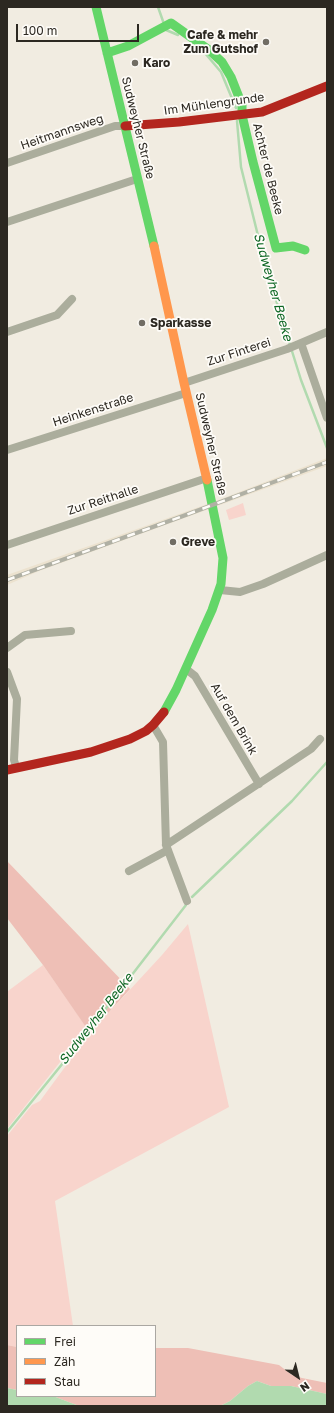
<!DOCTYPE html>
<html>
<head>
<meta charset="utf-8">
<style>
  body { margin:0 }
  #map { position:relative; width:334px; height:1413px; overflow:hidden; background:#f1ece1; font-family:"Golos Text",sans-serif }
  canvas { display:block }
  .frame { position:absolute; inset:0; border:8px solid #2c2821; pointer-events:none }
  .legend { position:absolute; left:16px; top:1325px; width:140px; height:72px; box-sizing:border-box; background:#fefcf8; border:1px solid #aaa7a2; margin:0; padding:5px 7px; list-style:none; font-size:12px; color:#2c2821 }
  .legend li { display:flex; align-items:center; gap:8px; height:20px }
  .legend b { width:20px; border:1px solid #aaa7a2 }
  .north { position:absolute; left:278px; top:1357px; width:40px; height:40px; -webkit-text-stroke:3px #fefcf8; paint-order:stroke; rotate:145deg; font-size:11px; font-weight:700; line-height:16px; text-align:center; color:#2c2821 }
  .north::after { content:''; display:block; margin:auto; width:14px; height:18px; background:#2c2821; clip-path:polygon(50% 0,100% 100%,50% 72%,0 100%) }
  .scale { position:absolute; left:16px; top:24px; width:123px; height:18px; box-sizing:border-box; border:2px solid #2c2821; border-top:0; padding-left:5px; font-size:12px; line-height:14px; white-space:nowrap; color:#2c2821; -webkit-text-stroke:3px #fefcf8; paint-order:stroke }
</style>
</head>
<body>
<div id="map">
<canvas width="334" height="1413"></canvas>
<div class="frame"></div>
<ul class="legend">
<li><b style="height:5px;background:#63d668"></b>Frei</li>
<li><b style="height:5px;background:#ff974d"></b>Zäh</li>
<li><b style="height:5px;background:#b3261e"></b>Stau</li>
</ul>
<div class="north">N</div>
<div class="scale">100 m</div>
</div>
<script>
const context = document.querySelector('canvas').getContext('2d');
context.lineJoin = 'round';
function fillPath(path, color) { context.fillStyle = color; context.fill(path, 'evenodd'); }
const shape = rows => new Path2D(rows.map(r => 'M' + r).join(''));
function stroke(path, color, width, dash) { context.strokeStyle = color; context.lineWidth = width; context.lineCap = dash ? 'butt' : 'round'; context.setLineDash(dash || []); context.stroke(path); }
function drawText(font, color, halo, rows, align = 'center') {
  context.font = font + ' "Golos Text",sans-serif'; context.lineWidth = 3.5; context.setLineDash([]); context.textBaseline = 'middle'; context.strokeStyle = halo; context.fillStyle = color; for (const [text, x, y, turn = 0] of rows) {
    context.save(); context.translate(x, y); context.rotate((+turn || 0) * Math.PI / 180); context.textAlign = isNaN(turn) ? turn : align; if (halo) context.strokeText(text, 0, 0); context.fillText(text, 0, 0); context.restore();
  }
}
fillPath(shape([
  [327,458,327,466,39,571,7,585,7,575,216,501]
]), '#ece2cf');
fillPath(shape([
  [243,503,246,515,229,520,226,510],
  [188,924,229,1107,55,1201,73,1326,17,1326,17,1347,7,1345,7,1136,32,1105,40,1101,90,1033,162,955],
  [43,965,87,1028,7,1129,7,990,8,991]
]), '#f8d4cc');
fillPath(shape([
  [7,861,130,989,90,1033,43,965,7,918],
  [7,1345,17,1347,17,1390,7,1388],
  [155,1348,188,1348,279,1365,292,1375,302,1378,327,1383,327,1394,291,1386,271,1386,257,1381,248,1386,230,1401,220,1406,79,1406,53,1396,155,1396]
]), '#eebfb6');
fillPath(shape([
  [257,1381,271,1386,291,1386,327,1394,327,1406,220,1406,230,1401,248,1386],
  [7,1388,17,1390,17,1396,53,1396,79,1406,16,1406,7,1405]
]), '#b1daaf');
stroke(shape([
  [158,7,164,24],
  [166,30,178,35],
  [204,52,221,72,236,108],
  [237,121,241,167,266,268,301,380,327,448],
  [192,897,292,801,327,762],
  [7,1132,76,1047,186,905]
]), '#b1daaf', 2.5);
stroke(shape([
  [7,163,115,126,125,126],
  [7,222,137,179],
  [7,332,57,315,72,299],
  [301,343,327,418],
  [184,383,287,349,327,332],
  [7,450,186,393],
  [7,545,207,478],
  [220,590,240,592,263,584,327,555],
  [7,648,25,635,71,631],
  [186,669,195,676,259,784],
  [7,672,17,699,14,760,16,767],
  [153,725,163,742,166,845,187,901],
  [166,845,311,749,320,739],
  [129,871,168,850]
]), '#abad9c', 8);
stroke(shape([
  [96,7,154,246],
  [107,53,128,46,171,23,209,50,222,62,231,77,242,105,242,115,253,162,276,248,293,246,305,250],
  [164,712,176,690,212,610,221,584,223,558,207,480]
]), '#63d668', 9);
stroke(shape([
  [154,246,184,383,207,480]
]), '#ff974d', 9);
stroke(shape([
  [125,126,179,122,262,112,327,86],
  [7,770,91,752,130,739,146,731,153,725,164,712]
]), '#b3261e', 9);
const rail = shape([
  [7,580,183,516,327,462]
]);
stroke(rail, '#b0b0a4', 4);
stroke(rail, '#fefcf8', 2.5, [8]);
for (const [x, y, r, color] of [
  [266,42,4,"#716d64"],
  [135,63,4,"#716d64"],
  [142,323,4,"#716d64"],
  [173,542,4,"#716d64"]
]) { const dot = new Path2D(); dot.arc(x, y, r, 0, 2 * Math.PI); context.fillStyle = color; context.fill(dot); stroke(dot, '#fefcf8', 1.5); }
drawText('bold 12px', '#2c2821', '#fefcf8', [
  ["Cafe & mehr",258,35,"right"],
  ["Zum Gutshof",258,49,"right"],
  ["Karo",143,63],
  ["Sparkasse",150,323],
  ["Greve",181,542]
], 'left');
drawText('12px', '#2c2821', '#fefcf8', [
  ["Im Mühlengrunde",214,104,-8],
  ["Sudweyher Straße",138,128,76],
  ["Heitmannsweg",62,132,-19],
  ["Achter de Beeke",268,169,76],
  ["Zur Finterei",239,352,-18],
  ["Heinkenstraße",93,410,-18],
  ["Sudweyher Straße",211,444,77],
  ["Zur Reithalle",103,500,-18],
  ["Auf dem Brink",234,719,60]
]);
drawText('italic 13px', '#0e6724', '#fefcf8', [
  ["Sudweyher Beeke",273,287,74],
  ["Sudweyher Beeke",96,1019,-52]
]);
</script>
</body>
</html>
